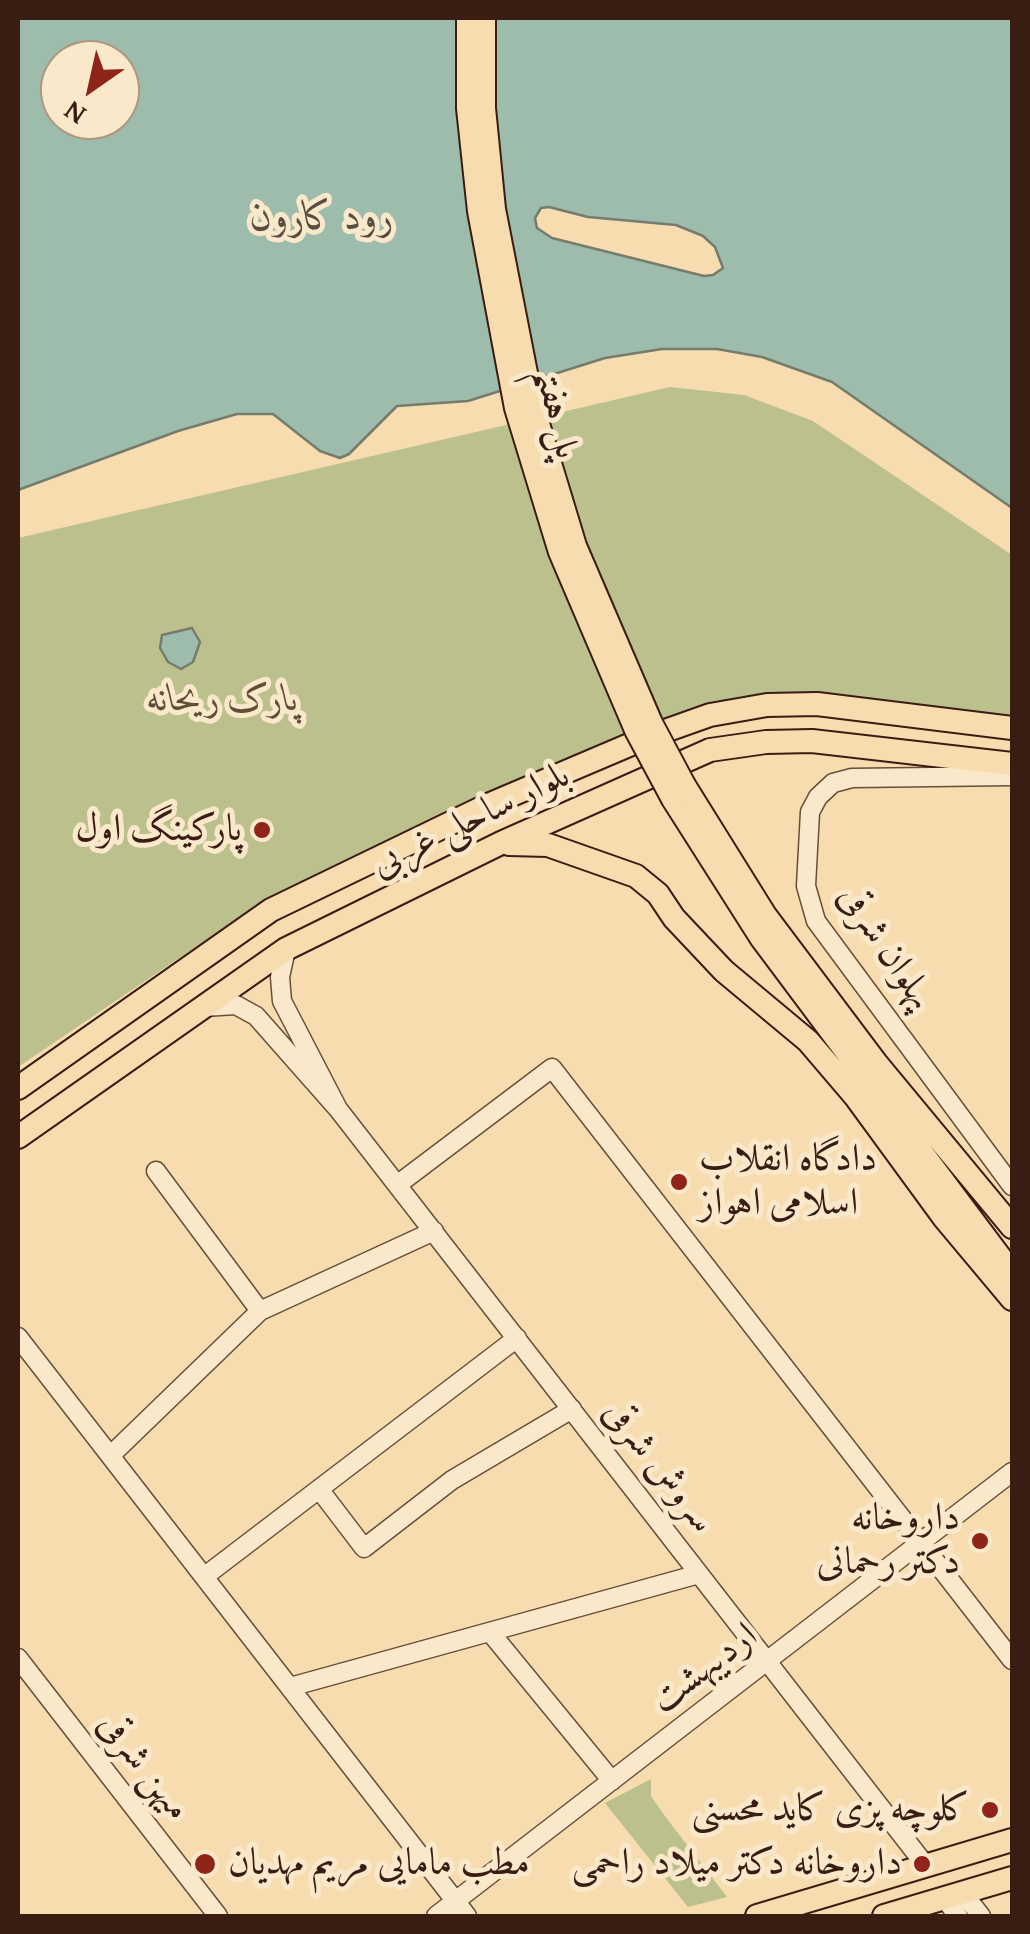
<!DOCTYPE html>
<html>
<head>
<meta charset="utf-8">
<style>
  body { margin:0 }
  #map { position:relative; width:1030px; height:1934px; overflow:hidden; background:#f7dcaf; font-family:"Gentium Book Plus",serif }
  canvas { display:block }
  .frame { position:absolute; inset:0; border:20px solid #391d12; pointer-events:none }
  .north { position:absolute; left:40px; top:40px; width:100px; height:100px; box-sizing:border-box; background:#fae8cb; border:2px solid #ad9781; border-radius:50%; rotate:214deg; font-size:28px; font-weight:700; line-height:40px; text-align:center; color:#391d12 }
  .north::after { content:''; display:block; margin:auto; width:35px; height:45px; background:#8f2418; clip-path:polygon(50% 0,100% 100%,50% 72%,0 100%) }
</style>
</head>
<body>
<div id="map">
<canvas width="1030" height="1934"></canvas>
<div class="frame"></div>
<div class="north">N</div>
</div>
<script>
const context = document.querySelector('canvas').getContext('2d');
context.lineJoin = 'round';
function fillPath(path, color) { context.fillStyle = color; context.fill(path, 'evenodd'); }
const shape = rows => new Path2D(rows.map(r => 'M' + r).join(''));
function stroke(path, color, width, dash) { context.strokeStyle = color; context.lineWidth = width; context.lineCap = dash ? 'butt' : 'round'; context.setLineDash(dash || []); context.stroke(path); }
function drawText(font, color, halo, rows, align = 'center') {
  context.font = font + ' "Gentium Book Plus",Amiri,serif'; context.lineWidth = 10; context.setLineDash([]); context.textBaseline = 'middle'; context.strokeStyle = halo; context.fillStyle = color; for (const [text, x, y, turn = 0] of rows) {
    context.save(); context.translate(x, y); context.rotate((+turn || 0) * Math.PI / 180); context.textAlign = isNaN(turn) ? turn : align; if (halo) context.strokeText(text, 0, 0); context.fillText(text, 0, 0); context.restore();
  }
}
fillPath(shape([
  [670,387,744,395,813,421,1012,555,1012,725,774,702,487,799,237,919,18,1067,18,538],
  [651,1779,651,1796,664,1815,727,1897,688,1907,605,1803]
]), '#bbc08c');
const water = shape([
  [18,18,1012,18,1012,508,832,382,762,357,717,349,662,349,605,358,468,401,397,406,349,454,340,458,320,451,273,414,237,414,178,431,18,490,18,18],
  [60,60,120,60,120,120,60,120,60,60],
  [549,207,588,217,676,225,703,236,715,247,723,268,713,275,704,276,552,238,537,228,535,218,541,208,549,207],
  [192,628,200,642,193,662,181,669,168,662,160,648,162,635,192,628]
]);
fillPath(water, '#9dbcab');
stroke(water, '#757c6e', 2.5);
const minor = shape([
  [1012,776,852,778,833,783,818,797,810,812,806,886,816,921,1012,1186],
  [204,1007,236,1005,256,1016,338,1109,282,1001,280,977,286,949],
  [338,1109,926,1866],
  [156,1171,260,1311],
  [397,1185,552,1068,1012,1660],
  [18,1337,467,1916],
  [111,1455,260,1311,434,1231],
  [319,1489,364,1548,452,1480,572,1409],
  [205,1576,517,1338],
  [490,1632,612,1781],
  [18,1658,218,1916],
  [290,1687,699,1574],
  [963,1893,981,1916],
  [945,1899,958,1916],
  [436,1916,1012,1472]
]);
const major = shape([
  [684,785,765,915,877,1064,1012,1227],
  [673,799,762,939,1012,1273],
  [509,844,548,845,636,876,658,894,674,918,724,971,808,1041,855,1096,945,1219,1012,1299],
  [18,1088,271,910,488,805,648,737,710,715,767,705,817,704,1012,728],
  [18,1137,286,949,501,843,710,750,766,742,812,741,1012,764],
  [757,1916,1012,1840],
  [884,1916,1012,1878]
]);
stroke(minor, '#684d39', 21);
stroke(major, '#391d12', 26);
stroke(minor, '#fae8cb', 18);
stroke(major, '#f7dcaf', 22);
const majorBridge = shape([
  [468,18,468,108,479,211,516,408,560,552,636,730,673,799],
  [484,18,484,108,494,209,532,404,575,546,651,723,684,785]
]);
stroke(majorBridge, '#391d12', 26, []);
stroke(majorBridge, '#f7dcaf', 22);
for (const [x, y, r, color] of [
  [262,830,10,"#8f2418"],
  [679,1182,10,"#8f2418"],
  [980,1541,10,"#8f2418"],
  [990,1810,10,"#8f2418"],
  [205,1864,12,"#8f2418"],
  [922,1864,10,"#8f2418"]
]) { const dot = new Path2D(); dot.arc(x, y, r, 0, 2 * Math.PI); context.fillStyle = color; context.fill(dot); stroke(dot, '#fae8cb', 4); }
drawText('38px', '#391d12', '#fae8cb', [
  ["پل هفتم",556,413,76],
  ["بلوار ساحلی غربی",471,821,-26],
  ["پهلوان شرقی",885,948,56],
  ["سروش شرقی",658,1467,52],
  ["اردیبهشت",705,1669,-37],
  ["میهن شرقی",143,1767,52]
]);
drawText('italic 38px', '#604e37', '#fae8cb', [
  ["پارک ریحانه",223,700]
]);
drawText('38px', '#391d12', '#fae8cb', [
  ["پارکینگ اول",242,830],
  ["دادگاه انقلاب",699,1160,"left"],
  ["اسلامی اهواز",699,1204,"left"],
  ["داروخانه",960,1519],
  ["دکتر رحمانی",960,1563],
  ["کلوچه پزی کاید محسنی",970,1810],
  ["مطب مامایی مریم مهدیان",228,1864,"left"],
  ["داروخانه دکتر میلاد راحمی",902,1864]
], 'right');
drawText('italic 40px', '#574d40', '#fae8cb', [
  ["رود کارون",322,219]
]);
</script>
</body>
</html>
